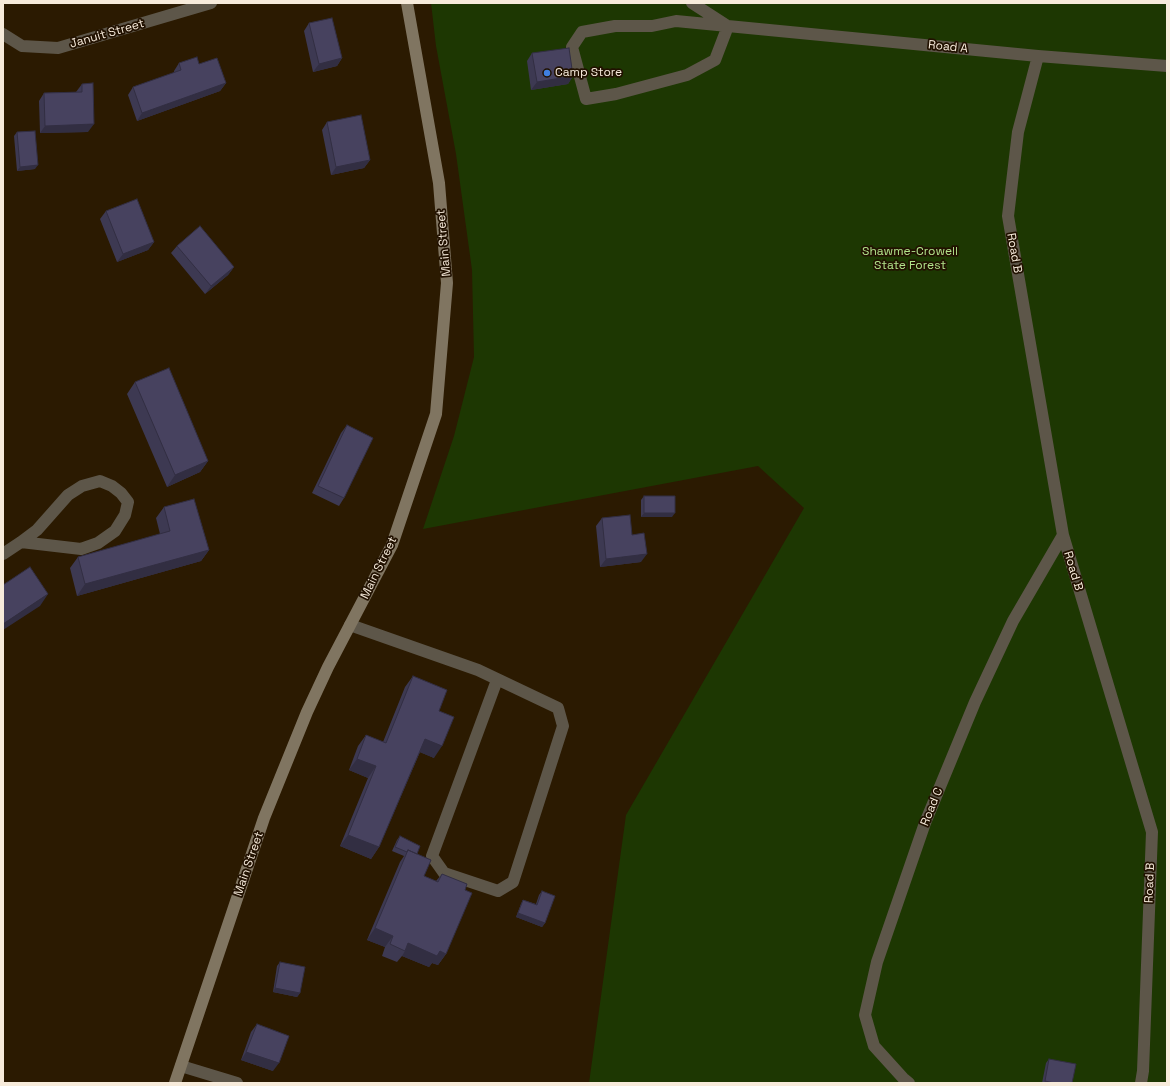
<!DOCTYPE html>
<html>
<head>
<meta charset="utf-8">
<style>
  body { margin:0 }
  #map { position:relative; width:1170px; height:1086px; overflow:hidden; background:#2b1a01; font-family:"Space Grotesk",sans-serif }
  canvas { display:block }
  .frame { position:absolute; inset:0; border:4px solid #f7ebdb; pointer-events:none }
</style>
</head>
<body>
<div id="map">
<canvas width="1170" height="1086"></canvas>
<div class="frame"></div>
</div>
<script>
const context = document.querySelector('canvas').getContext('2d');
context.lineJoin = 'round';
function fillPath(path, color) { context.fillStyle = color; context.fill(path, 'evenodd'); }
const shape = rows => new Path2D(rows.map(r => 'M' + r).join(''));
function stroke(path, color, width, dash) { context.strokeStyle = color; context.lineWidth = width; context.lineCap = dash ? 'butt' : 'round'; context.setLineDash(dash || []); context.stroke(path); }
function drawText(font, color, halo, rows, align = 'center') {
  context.font = font + ' "Space Grotesk",sans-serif'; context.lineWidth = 3.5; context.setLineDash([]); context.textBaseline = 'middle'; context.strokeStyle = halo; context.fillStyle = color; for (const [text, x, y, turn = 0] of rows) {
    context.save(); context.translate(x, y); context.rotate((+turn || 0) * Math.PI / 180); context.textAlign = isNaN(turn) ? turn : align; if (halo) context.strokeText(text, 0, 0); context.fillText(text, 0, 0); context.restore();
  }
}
fillPath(shape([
  [431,3,1167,3,1167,1083,589,1083,626,815,804,508,758,466,423,529,454,436,474,357,472,270,456,154,436,46]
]), '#1d3702');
stroke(shape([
  [692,3,726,25],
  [728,26,715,60,687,75,616,94,586,99,572,47,582,32,615,26,652,26,676,21,1038,56,1167,66],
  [1038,56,1018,132,1008,216,1063,535,1152,832,1143,1071,1141,1083],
  [3,554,21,542,37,530,68,495,82,486,100,481,112,486,121,493,128,502,125,515,115,531,98,543,81,549,21,542],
  [350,625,478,670,558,708,563,726,513,882,498,891,444,873,432,856,497,680],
  [181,1066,237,1083],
  [909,1083,903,1078,874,1046,865,1015,877,962,925,823,975,702,1013,621,1063,535]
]), '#5d5649', 12);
stroke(shape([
  [3,34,22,46,58,48,211,3]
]), '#5d5649', 12);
stroke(shape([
  [175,1083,264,818,307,712,328,667,392,545,436,414,447,283,439,183,407,3]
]), '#807561', 12);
fillPath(shape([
  [309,23,342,58,337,66,313,72,304,31],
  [532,53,573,76,568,84,531,90,527,61],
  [179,63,199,64,226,83,220,91,137,121,128,95,133,87,174,73,174,71],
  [82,84,88,132,40,133,39,101,44,93,76,92],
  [327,122,370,160,364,168,331,175,322,130],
  [17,132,35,169,17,171,14,136],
  [106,211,154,242,148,250,117,262,100,219],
  [177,246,234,267,228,275,205,294,171,253],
  [135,382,208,461,200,472,167,487,127,394],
  [347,425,344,498,339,506,312,493,341,433],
  [644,496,672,517,641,517,641,500],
  [164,507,209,550,201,561,77,596,70,568,78,557,160,534,156,518],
  [602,518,632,535,641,562,600,567,596,526],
  [413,676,439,711,434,758,420,752,379,847,371,859,340,846,368,778,349,770,358,746,366,735,383,742,405,687],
  [400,836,417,854,424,876,436,881,442,874,446,954,438,965,432,963,429,967,402,956,397,962,382,956,385,947,367,940,400,862,404,856,392,851,397,840],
  [542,891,545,923,542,927,516,917,521,904,523,900,536,904,539,895],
  [280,962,300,993,297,997,273,992,277,966],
  [257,1024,273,1071,241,1060,251,1032],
  [1049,1059,1072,1083,1042,1083,1046,1063]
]), '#3d3952');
fillPath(shape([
  [342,58,337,66,313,72,319,64],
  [573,76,568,84,531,90,537,82],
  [226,83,220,91,137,121,142,113],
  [94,124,88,132,40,133,45,126],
  [370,160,364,168,331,175,336,167],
  [38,165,35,169,17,171,20,167],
  [154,242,148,250,117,262,123,254],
  [234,267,228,275,205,294,211,286],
  [208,461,200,472,167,487,175,475],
  [644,513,675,513,672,517,641,517],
  [209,550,201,561,77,596,85,584],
  [647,554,641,562,600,567,606,559],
  [48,594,40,606,3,630,3,624],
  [425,739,442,746,434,758,417,751],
  [357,759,376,766,368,778,349,770],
  [348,835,379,847,371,859,340,846],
  [518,913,545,923,542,927,516,917],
  [375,928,393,936,385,947,367,940],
  [408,943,440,951,446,954,438,965,432,963,429,967,402,956,405,951],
  [275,988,300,993,297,997,273,992],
  [246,1052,279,1063,273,1071,241,1060],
  [1045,1081,1054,1083,1044,1083]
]), '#322e42');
const building = shape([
  [332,18,342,58,319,64,309,23,332,18],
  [569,48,573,76,537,82,532,53,569,48],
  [197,57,199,64,217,58,226,83,142,113,133,87,181,70,179,63,197,57],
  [93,83,94,124,45,126,44,93,82,92,82,84,93,83],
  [361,115,370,160,336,167,327,122,361,115],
  [35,131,38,165,20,167,17,132,35,131],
  [137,199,154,242,123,254,106,211,137,199],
  [200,226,234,267,211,286,177,246,200,226],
  [169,368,208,461,175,475,135,382,169,368],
  [347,425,373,438,344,498,318,486,347,425],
  [644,496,675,496,675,513,644,513,644,496],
  [194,499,209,550,85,584,78,557,170,531,164,507,194,499],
  [630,515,632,535,644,533,647,554,606,559,602,518,630,515],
  [30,567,48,594,3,624,3,585,30,567],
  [413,676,447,690,439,711,454,717,442,746,425,739,379,847,348,835,376,766,357,759,366,735,386,743,413,676],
  [400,836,420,846,417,854,408,850,407,852,395,847,400,836],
  [408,850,431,860,424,876,438,882,442,874,467,884,465,890,472,893,446,954,440,951,437,956,408,943,405,951,390,944,393,936,375,928,408,850],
  [542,891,555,896,545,923,518,913,523,900,537,905,542,891],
  [280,962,305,967,300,993,275,988,280,962],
  [257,1024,289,1036,279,1063,246,1052,257,1024],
  [1049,1059,1076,1064,1072,1083,1054,1083,1045,1081,1049,1059]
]);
fillPath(building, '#47425f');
stroke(building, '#322e42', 1);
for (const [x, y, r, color] of [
  [547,73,4,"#3f7fe0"]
]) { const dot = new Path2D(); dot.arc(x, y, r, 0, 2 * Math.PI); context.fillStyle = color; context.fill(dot); stroke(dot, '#211100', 1.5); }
drawText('12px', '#f7ebdb', '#211100', [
  ["Januit Street",107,34,-16],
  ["Road A",948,47,6],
  ["Main Street",444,243,-95],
  ["Road B",1014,253,80],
  ["Main Street",379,568,-64],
  ["Road B",1073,571,73],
  ["Road C",932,807,-68],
  ["Main Street",249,864,-71],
  ["Road B",1150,883,-88]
]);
drawText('12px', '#f7ebdb', '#211100', [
  ["Camp Store",555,73]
], 'left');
drawText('12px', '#b2e48b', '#211100', [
  ["Shawme-Crowell",910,252],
  ["State Forest",910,266]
]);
</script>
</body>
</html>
